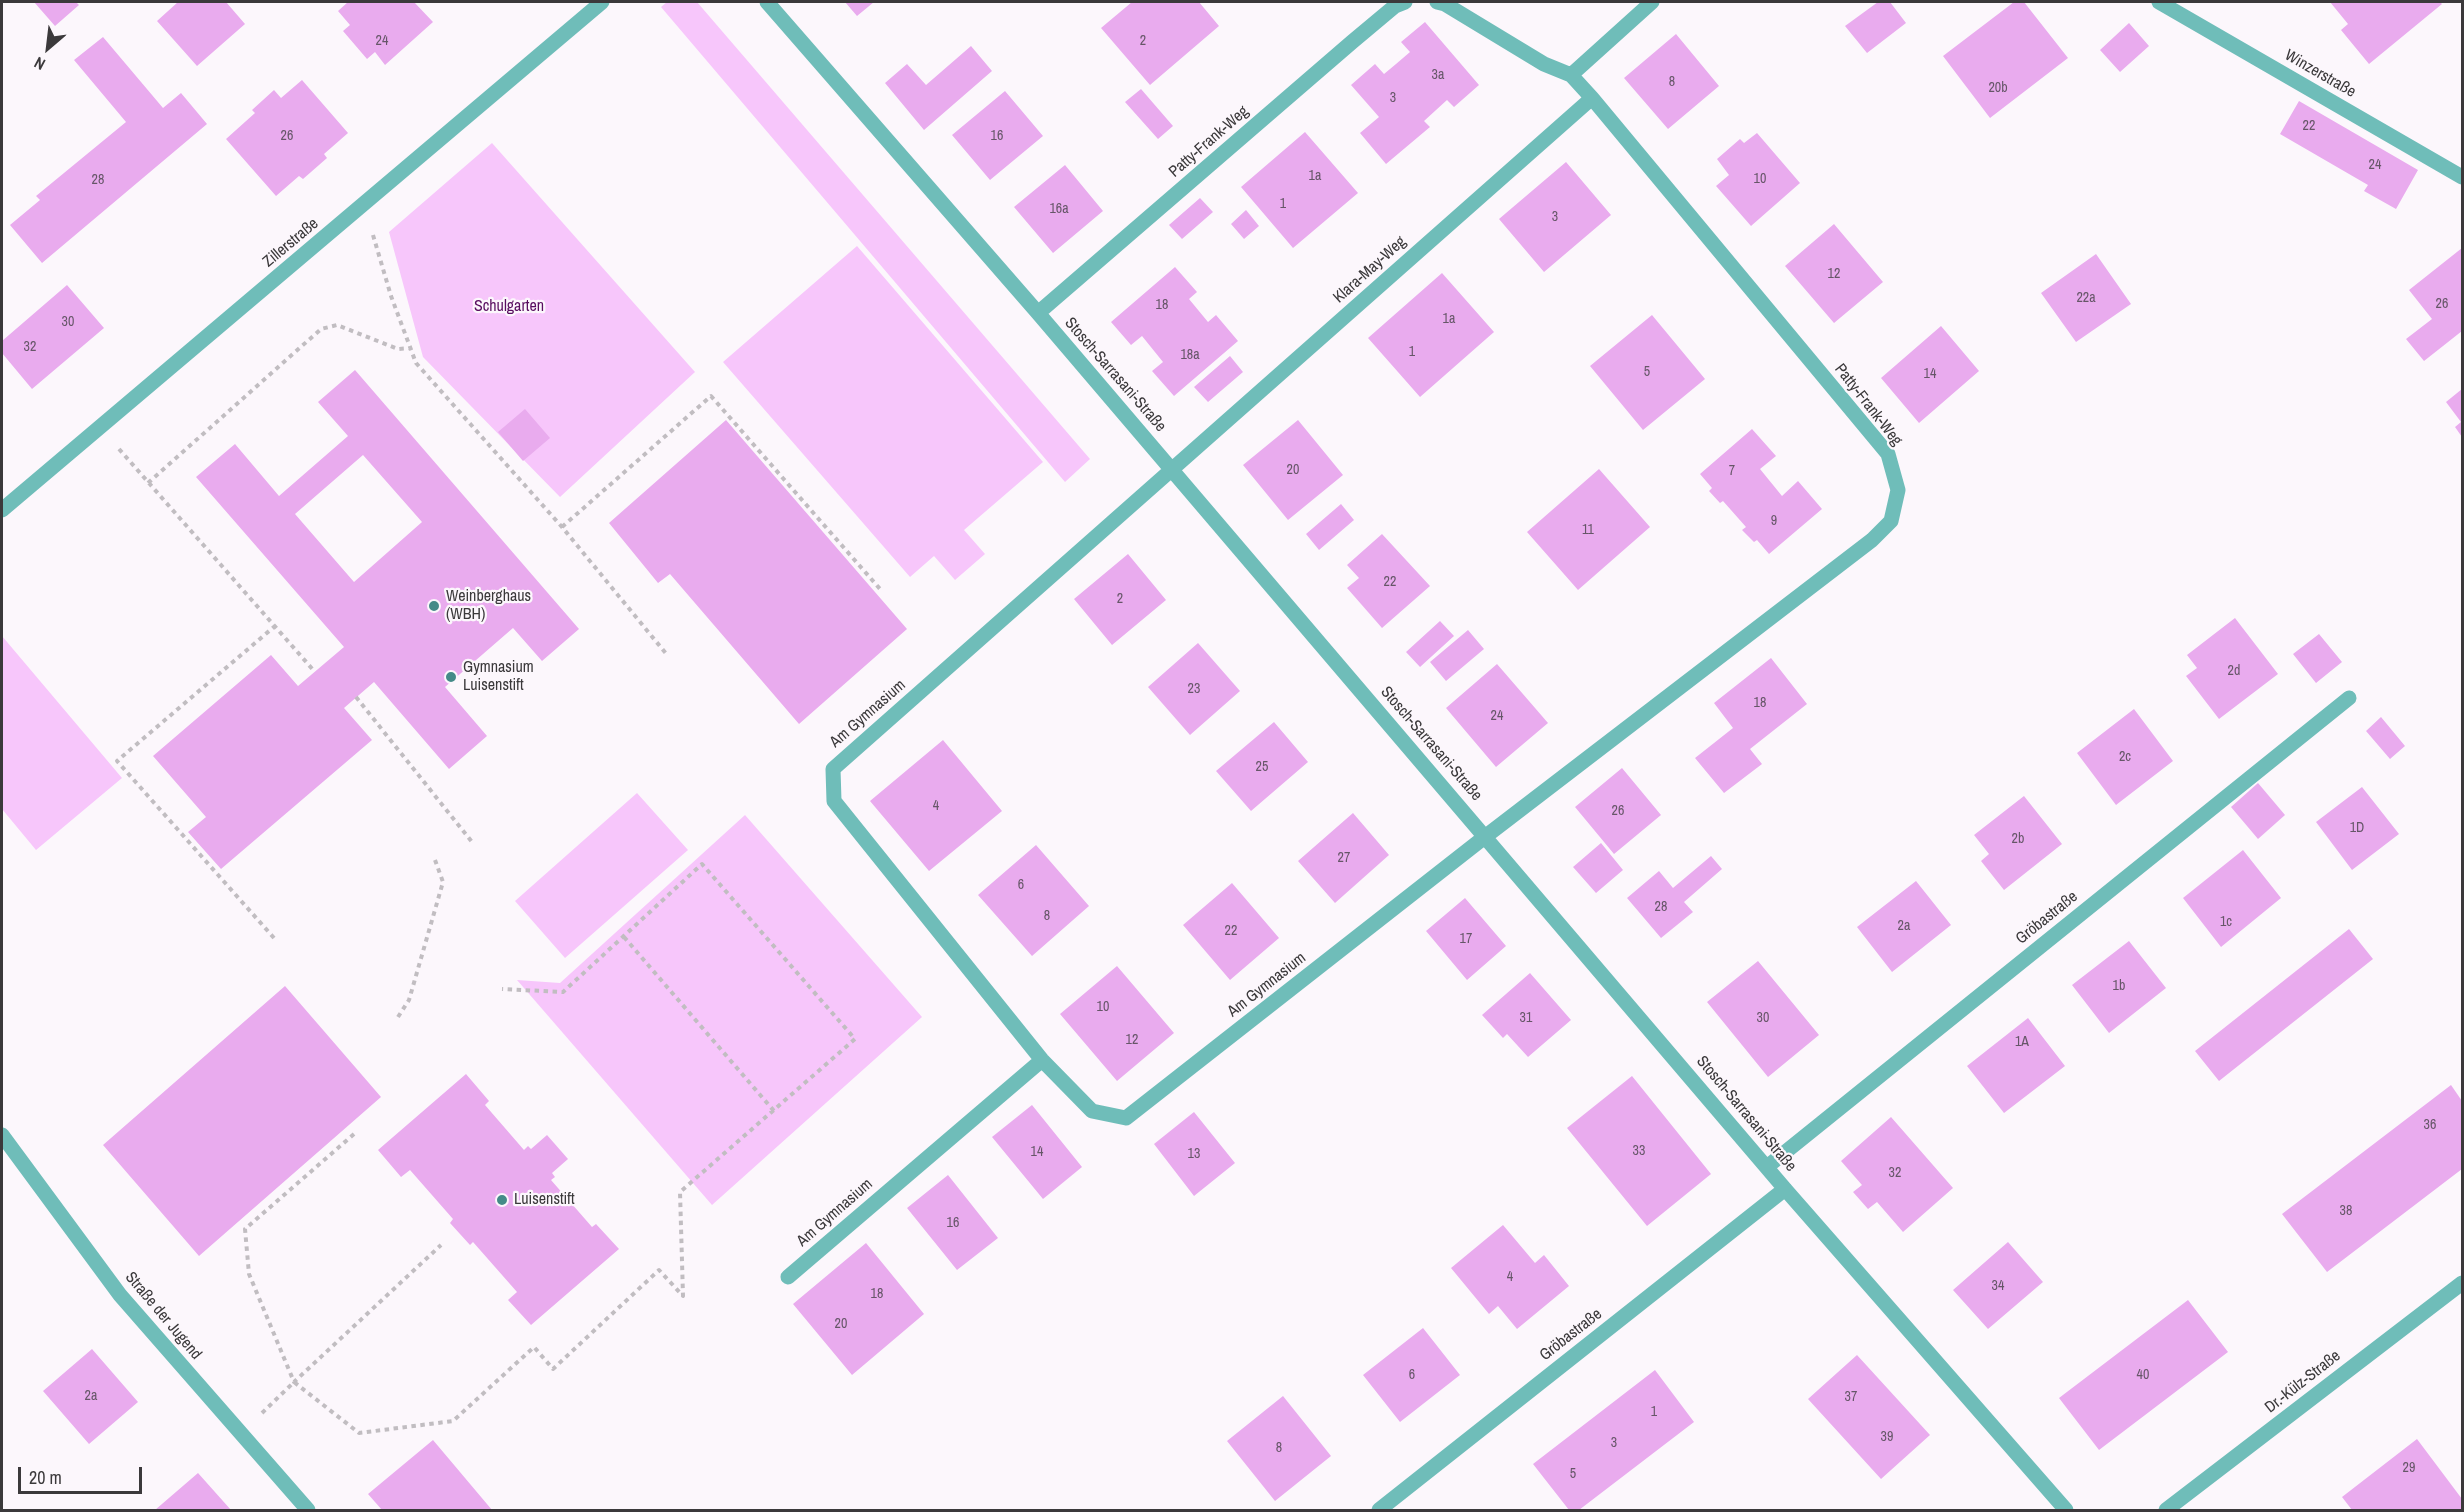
<!DOCTYPE html>
<html>
<head>
<meta charset="utf-8">
<style>
  body { margin:0 }
  #map { position:relative; width:2464px; height:1512px; overflow:hidden; background:#fcf7fc; font-family:"Archivo Narrow",sans-serif }
  canvas { display:block }
  .frame { position:absolute; inset:0; border:3px solid #3b393b; pointer-events:none }
  .north { position:absolute; left:18px; top:18px; width:60px; height:60px; -webkit-text-stroke:4px #fcf7fc; paint-order:stroke; rotate:208deg; font-size:16px; font-weight:700; line-height:24px; text-align:center; color:#3b393b }
  .north::after { content:''; display:block; margin:auto; width:21px; height:27px; background:#3b393b; clip-path:polygon(50% 0,100% 100%,50% 72%,0 100%) }
  .scale { position:absolute; left:18px; top:1467px; width:124px; height:27px; box-sizing:border-box; border:3px solid #3b393b; border-top:0; padding-left:8px; font-size:18px; line-height:21px; white-space:nowrap; color:#3b393b; -webkit-text-stroke:4px #fcf7fc; paint-order:stroke }
</style>
</head>
<body>
<div id="map">
<canvas width="2464" height="1512"></canvas>
<div class="frame"></div>
<div class="north">N</div>
<div class="scale">20 m</div>
</div>
<script>
const context = document.querySelector('canvas').getContext('2d');
context.lineJoin = 'round';
function fillPath(path, color) { context.fillStyle = color; context.fill(path, 'evenodd'); }
const shape = rows => new Path2D(rows.map(r => 'M' + r).join(''));
function stroke(path, color, width, dash) { context.strokeStyle = color; context.lineWidth = width; context.lineCap = dash ? 'butt' : 'round'; context.setLineDash(dash || []); context.stroke(path); }
function drawText(font, color, halo, rows, align = 'center') {
  context.font = font + ' "Archivo Narrow",sans-serif'; context.lineWidth = 4.5; context.setLineDash([]); context.textBaseline = 'middle'; context.strokeStyle = halo; context.fillStyle = color; for (const [text, x, y, turn = 0] of rows) {
    context.save(); context.translate(x, y); context.rotate((+turn || 0) * Math.PI / 180); context.textAlign = isNaN(turn) ? turn : align; if (halo) context.strokeText(text, 0, 0); context.fillText(text, 0, 0); context.restore();
  }
}
fillPath(shape([
  [667,2,697,2,1090,459,1065,482,661,7],
  [492,143,695,372,560,497,423,357,389,232],
  [857,246,1043,462,964,530,985,554,955,580,934,556,910,577,723,362],
  [2,636,122,778,36,850,2,809],
  [637,793,688,850,565,958,515,901],
  [745,815,922,1017,712,1205,517,980,560,983]
]), '#f7c6fb');
fillPath(shape([
  [34,2,76,2,79,5,55,26],
  [178,2,226,2,245,24,197,66,157,21],
  [348,2,414,2,433,22,385,65,375,52,367,59,343,31,350,25,338,11],
  [845,2,874,2,857,16],
  [1132,2,1199,2,1219,26,1150,85,1101,28],
  [1878,2,1890,2,1906,23,1867,53,1845,26],
  [2014,2,2024,2,2068,58,1990,118,1943,56],
  [2330,2,2440,2,2442,4,2369,64,2341,30,2348,24],
  [1425,22,1479,85,1454,107,1447,100,1424,121,1430,127,1386,164,1360,133,1379,117,1351,85,1375,64,1384,74,1396,64,1410,52,1401,42],
  [2129,23,2149,46,2120,72,2100,50],
  [1676,34,1719,86,1668,129,1624,78],
  [103,37,163,108,181,93,207,124,42,263,10,225,40,200,36,196,126,122,74,60],
  [971,46,992,71,924,130,885,83,907,64,926,85],
  [302,80,348,133,324,154,327,158,303,179,299,176,276,196,226,139,255,113,252,110,274,90,281,98],
  [1141,89,1173,126,1158,139,1125,102],
  [1005,91,1043,136,990,180,952,135],
  [2299,101,2418,170,2396,209,2364,191,2368,185,2280,134],
  [1305,132,1358,193,1293,248,1241,187],
  [1757,133,1800,183,1751,226,1716,186,1729,175,1717,159,1740,139,1744,143],
  [1566,162,1611,215,1544,272,1499,219],
  [1065,165,1103,211,1053,253,1014,207],
  [1200,198,1213,212,1182,239,1169,225],
  [1246,210,1259,226,1244,239,1231,224],
  [1834,224,1883,282,1834,323,1785,266],
  [2462,248,2462,331,2424,361,2406,339,2432,319,2409,290],
  [2096,254,2131,304,2076,342,2041,293],
  [1175,267,1197,292,1189,299,1208,322,1216,315,1238,341,1174,396,1152,371,1163,362,1142,336,1131,345,1111,322],
  [1442,273,1494,332,1420,397,1368,338],
  [67,285,104,328,32,389,2,353,2,341],
  [1652,315,1705,379,1643,430,1590,366],
  [1941,326,1979,371,1919,423,1881,378],
  [1230,356,1243,372,1208,402,1194,387],
  [355,370,579,629,542,661,513,628,445,687,487,736,449,769,374,682,344,708,372,740,221,869,188,832,206,817,153,756,271,655,298,686,344,647,196,477,235,444,279,496,348,436,318,402],
  [363,455,422,522,354,582,295,514],
  [2462,389,2462,437,2455,427,2461,422,2446,402],
  [525,409,550,438,523,461,498,432],
  [726,420,907,629,799,724,670,574,658,583,609,523],
  [1298,420,1343,475,1288,520,1243,465],
  [1752,429,1776,456,1760,469,1782,496,1798,481,1822,509,1769,554,1757,540,1754,542,1742,530,1746,527,1723,501,1720,503,1709,491,1712,488,1700,474],
  [1599,469,1650,527,1578,590,1527,532],
  [1341,504,1354,520,1319,550,1306,534],
  [1382,534,1430,586,1382,628,1347,588,1359,578,1347,565],
  [1128,554,1166,600,1112,645,1074,599],
  [2235,618,2278,674,2219,719,2186,676,2197,668,2187,655],
  [1440,621,1454,636,1420,667,1406,652],
  [1468,630,1484,649,1446,681,1430,662],
  [2319,634,2342,662,2316,683,2293,654],
  [1198,643,1240,691,1190,735,1148,687],
  [1771,658,1807,704,1750,749,1762,764,1724,793,1695,758,1733,728,1714,703],
  [1497,664,1548,723,1496,767,1446,708],
  [2134,709,2173,761,2116,805,2077,753],
  [2381,717,2405,746,2390,759,2366,731],
  [1274,722,1308,762,1251,811,1216,771],
  [943,740,1002,811,929,871,870,801],
  [1622,768,1661,815,1614,854,1575,807],
  [2258,783,2285,815,2258,839,2231,807],
  [2362,787,2399,834,2352,870,2316,822],
  [2024,796,2062,844,2004,890,1981,861,1989,854,1974,835],
  [1353,813,1389,855,1335,903,1298,861],
  [1601,843,1623,870,1596,893,1573,867],
  [1036,845,1089,906,1032,956,978,895],
  [2243,850,2281,898,2221,947,2183,898],
  [1711,856,1722,869,1684,902,1693,912,1661,938,1627,898,1659,871,1673,888],
  [1916,881,1951,925,1892,972,1857,927],
  [1232,883,1279,938,1230,980,1183,925],
  [1465,898,1506,946,1467,980,1426,931],
  [2349,929,2373,959,2219,1081,2195,1051],
  [2129,941,2166,988,2109,1033,2072,985],
  [1758,961,1819,1035,1768,1077,1707,1002],
  [1117,966,1174,1033,1117,1081,1060,1014],
  [1530,973,1571,1020,1528,1057,1507,1034,1503,1038,1482,1015],
  [285,986,381,1097,199,1256,103,1145],
  [2028,1018,2065,1066,2004,1113,1967,1066],
  [466,1074,489,1101,485,1105,524,1150,528,1146,531,1149,547,1135,568,1159,552,1173,555,1177,551,1180,592,1227,596,1224,619,1249,531,1325,508,1300,517,1292,473,1242,470,1245,450,1223,453,1219,410,1170,401,1177,378,1150],
  [1632,1076,1711,1174,1647,1226,1567,1128],
  [2451,1085,2462,1101,2462,1169,2327,1272,2282,1214],
  [1032,1105,1082,1167,1043,1199,992,1137],
  [1194,1112,1235,1163,1194,1196,1154,1144],
  [1891,1117,1953,1188,1903,1232,1877,1202,1868,1209,1853,1192,1862,1185,1841,1161],
  [948,1175,998,1238,957,1270,907,1208],
  [1503,1225,1535,1263,1544,1255,1569,1286,1517,1329,1498,1306,1489,1314,1451,1268],
  [2008,1242,2043,1282,1988,1329,1953,1290],
  [866,1243,924,1314,852,1375,793,1304],
  [2188,1300,2228,1352,2099,1450,2059,1398],
  [1423,1328,1460,1375,1400,1422,1363,1375],
  [92,1349,138,1402,89,1444,43,1391],
  [1857,1355,1930,1435,1881,1479,1808,1399],
  [1655,1370,1694,1422,1579,1510,1569,1510,1533,1464],
  [1283,1396,1331,1456,1275,1501,1227,1441],
  [2417,1439,2462,1499,2462,1510,2352,1510,2342,1497],
  [433,1440,492,1510,382,1510,368,1494],
  [198,1473,231,1510,155,1510]
]), '#e9abee');
stroke(shape([
  [373,235,391,296,416,363,562,527,668,656],
  [119,449,315,672],
  [148,483,321,329,337,325,398,349,411,348],
  [562,527,711,396,880,589],
  [356,697,472,842],
  [624,937,774,1111],
  [274,938,117,761,275,626],
  [398,1017,409,1000,443,882,435,860],
  [354,1134,245,1229,249,1274,294,1382,441,1245],
  [262,1413,294,1382,359,1433,453,1421,534,1347,553,1369,659,1270,683,1296,680,1192,855,1039,702,864,563,992,502,989]
]), '#c1bdc1', 4, [4.5, 4.5]);
stroke(shape([
  [767,2,1038,313,1785,1189,2066,1510],
  [1437,2,1445,4,1544,64,1571,75,1592,98,1888,454,1898,490,1891,521,1872,540,1486,836,1126,1118,1092,1111,1042,1060,834,801,833,769,1592,98],
  [2159,2,2462,177],
  [1571,75,1652,2],
  [1038,313,1352,42,1395,6,1405,2],
  [2,510,602,2],
  [2,1135,120,1295,308,1510],
  [1768,1166,2349,698],
  [788,1277,1042,1060],
  [1379,1510,1785,1189],
  [2166,1510,2462,1283]
]), '#6fbdb9', 15);
for (const [x, y, r, color] of [
  [434,606,6,"#448b88"],
  [451,677,6,"#448b88"],
  [502,1200,6,"#448b88"]
]) { const dot = new Path2D(); dot.arc(x, y, r, 0, 2 * Math.PI); context.fillStyle = color; context.fill(dot); stroke(dot, '#fcf7fc', 2); }
drawText('14px', '#665668', null, [
  ["24",382,41],
  ["2",1143,41],
  ["3a",1438,75],
  ["8",1672,82],
  ["20b",1998,88],
  ["3",1393,98],
  ["22",2309,126],
  ["26",287,136],
  ["16",997,136],
  ["24",2375,165],
  ["1a",1315,176],
  ["10",1760,179],
  ["28",98,180],
  ["1",1283,204],
  ["16a",1059,209],
  ["3",1555,217],
  ["12",1834,274],
  ["22a",2086,298],
  ["26",2442,304],
  ["18",1162,305],
  ["1a",1449,319],
  ["30",68,322],
  ["32",30,347],
  ["1",1412,352],
  ["18a",1190,355],
  ["5",1647,372],
  ["14",1930,374],
  ["20",1293,470],
  ["7",1732,471],
  ["9",1774,521],
  ["11",1588,530],
  ["22",1390,582],
  ["2",1120,599],
  ["2d",2234,671],
  ["23",1194,689],
  ["18",1760,703],
  ["24",1497,716],
  ["2c",2125,757],
  ["25",1262,767],
  ["4",936,806],
  ["26",1618,811],
  ["1D",2357,828],
  ["2b",2018,839],
  ["27",1344,858],
  ["6",1021,885],
  ["28",1661,907],
  ["8",1047,916],
  ["1c",2226,922],
  ["2a",1904,926],
  ["22",1231,931],
  ["17",1466,939],
  ["1b",2119,986],
  ["10",1103,1007],
  ["31",1526,1018],
  ["30",1763,1018],
  ["12",1132,1040],
  ["1A",2022,1042],
  ["36",2430,1125],
  ["33",1639,1151],
  ["14",1037,1152],
  ["13",1194,1154],
  ["32",1895,1173],
  ["38",2346,1211],
  ["16",953,1223],
  ["4",1510,1277],
  ["34",1998,1286],
  ["18",877,1294],
  ["20",841,1324],
  ["6",1412,1375],
  ["40",2143,1375],
  ["2a",91,1396],
  ["37",1851,1397],
  ["1",1654,1412],
  ["39",1887,1437],
  ["3",1614,1443],
  ["8",1279,1448],
  ["29",2409,1468],
  ["5",1573,1474]
]);
drawText('16px', '#3b393b', '#fcf7fc', [
  ["Winzerstraße",2320,74,30],
  ["Patty-Frank-Weg",1209,142,-41],
  ["Zillerstraße",291,243,-40],
  ["Klara-May-Weg",1370,270,-42],
  ["Stosch-Sarrasani-Straße",1115,375,49],
  ["Patty-Frank-Weg",1868,405,52],
  ["Am Gymnasium",868,714,-41],
  ["Stosch-Sarrasani-Straße",1431,744,49],
  ["Gröbastraße",2047,918,-39],
  ["Am Gymnasium",1267,985,-38],
  ["Stosch-Sarrasani-Straße",1746,1114,50],
  ["Am Gymnasium",835,1213,-41],
  ["Straße der Jugend",163,1316,50],
  ["Gröbastraße",1571,1335,-38],
  ["Dr.-Külz-Straße",2303,1382,-38]
]);
drawText('16px', '#590e60', '#fcf7fc', [
  ["Schulgarten",509,307]
]);
drawText('16px', '#3b393b', '#fcf7fc', [
  ["Weinberghaus",446,597],
  ["(WBH)",446,615],
  ["Gymnasium",463,668],
  ["Luisenstift",463,686],
  ["Luisenstift",514,1200]
], 'left');
</script>
</body>
</html>
